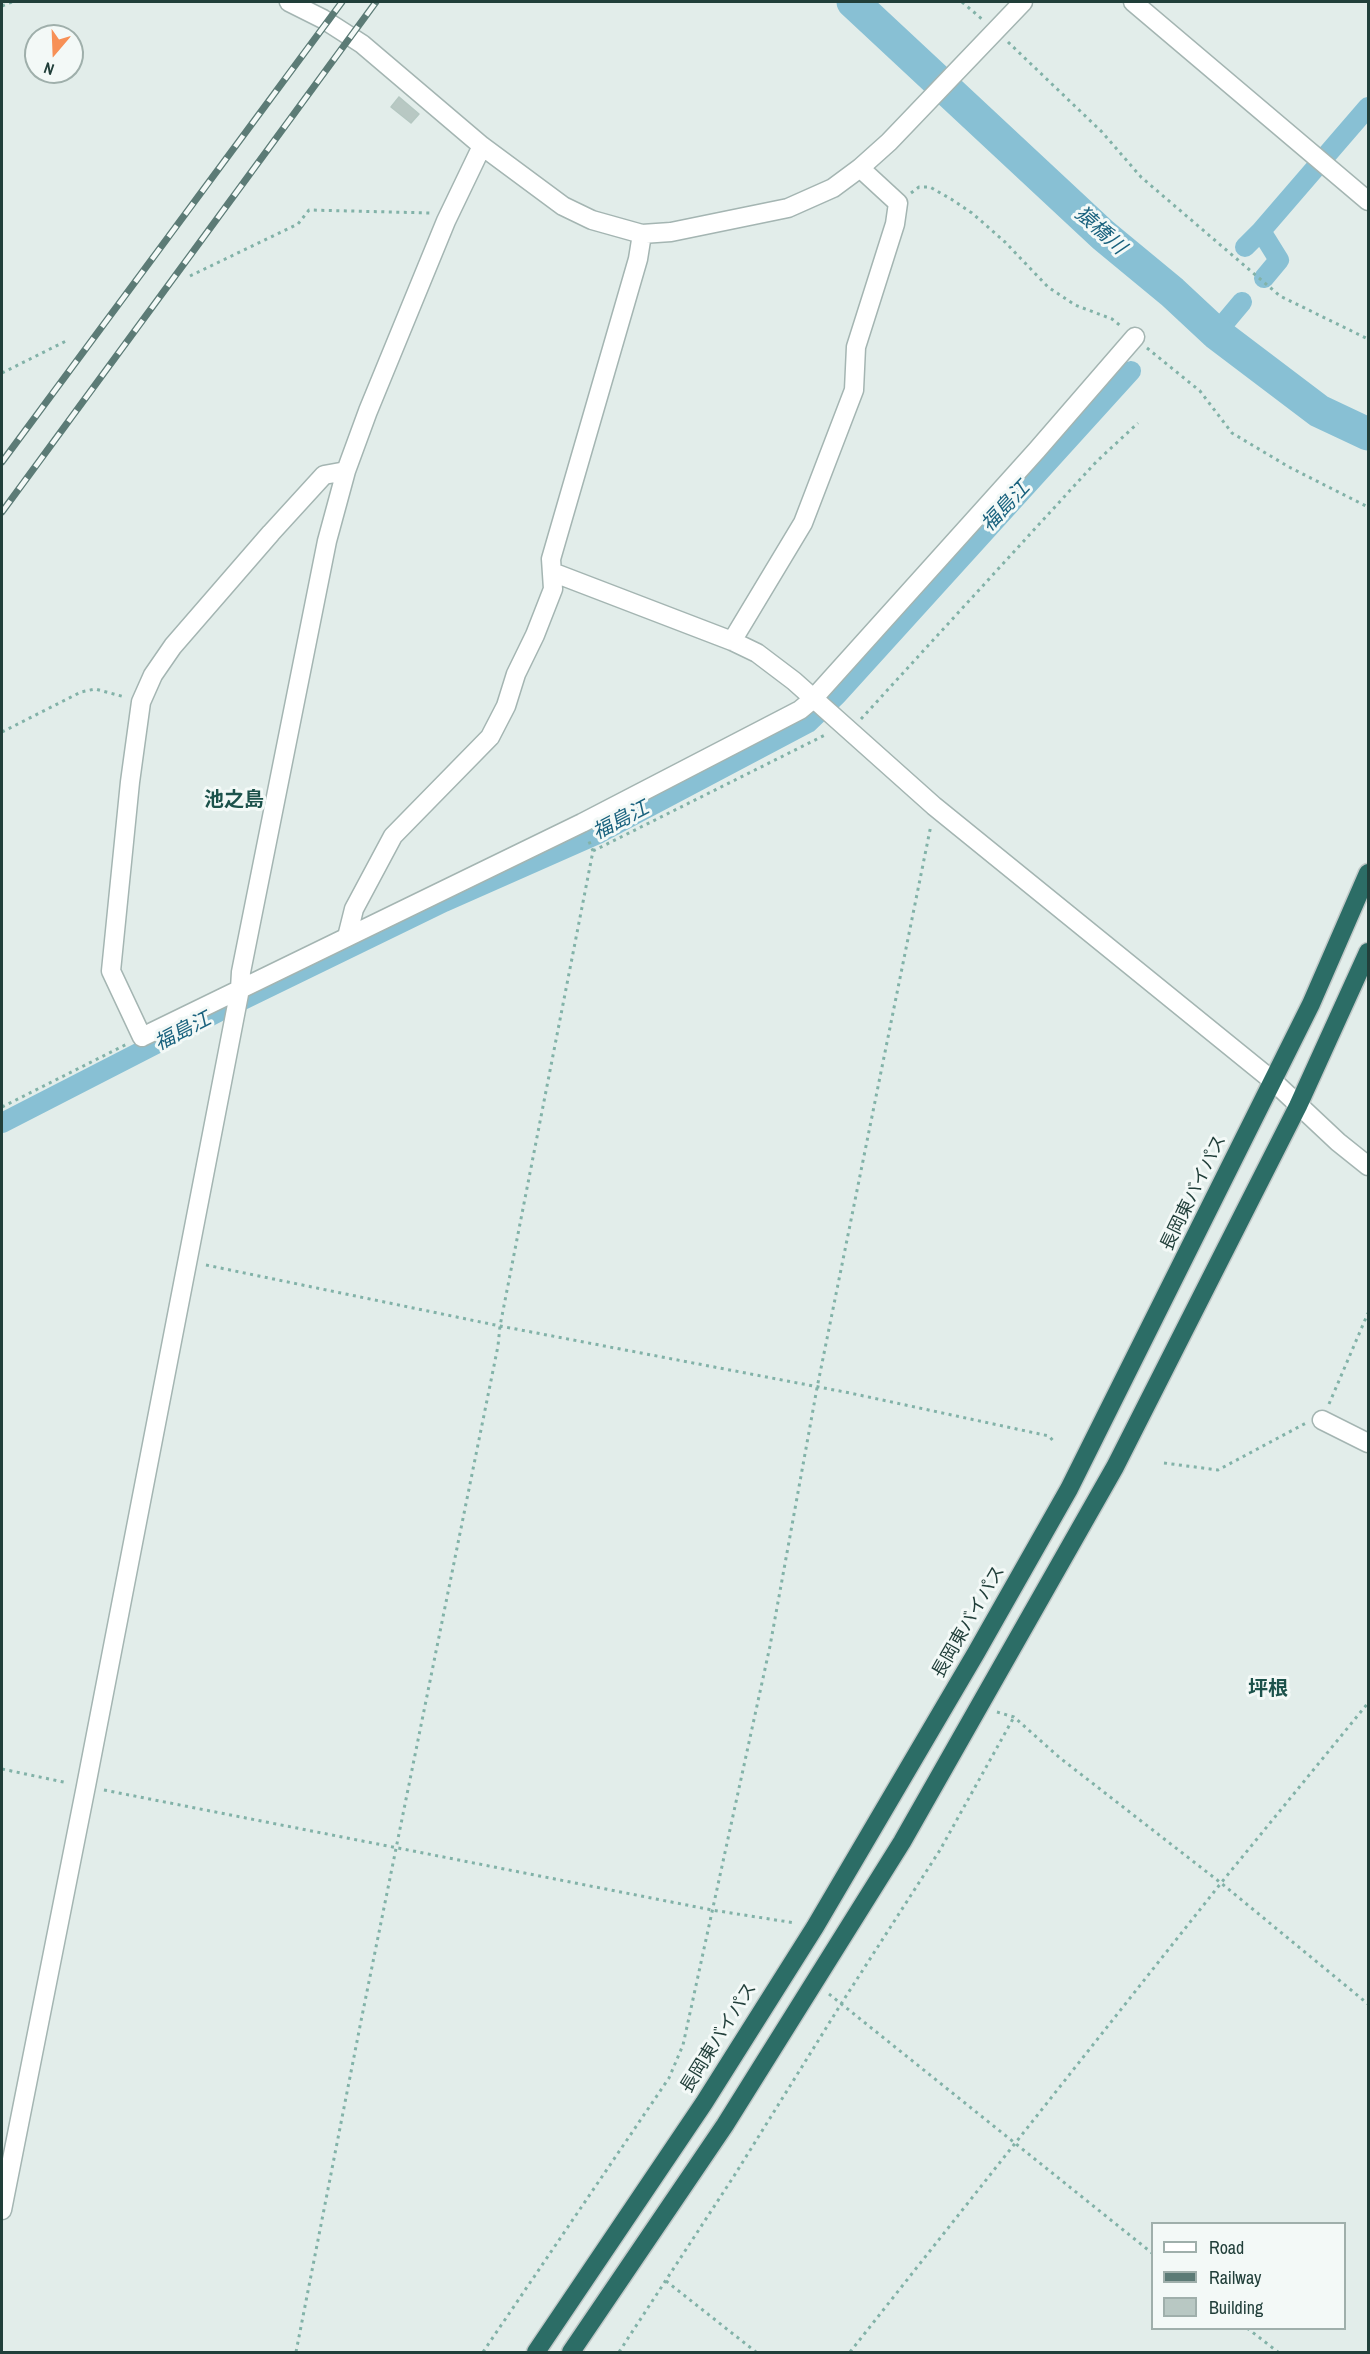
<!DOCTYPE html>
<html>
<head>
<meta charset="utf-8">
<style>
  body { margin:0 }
  #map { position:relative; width:1370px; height:2354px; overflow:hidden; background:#e2edea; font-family:"Archivo Narrow",sans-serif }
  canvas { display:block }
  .frame { position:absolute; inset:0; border:3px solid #213f3a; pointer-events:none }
  .legend { position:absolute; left:1151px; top:2222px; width:195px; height:108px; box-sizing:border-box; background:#f3f9f7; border:2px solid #9fafab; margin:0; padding:8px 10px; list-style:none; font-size:18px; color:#213f3a }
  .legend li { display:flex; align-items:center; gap:12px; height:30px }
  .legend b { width:30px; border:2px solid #9fafab }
  .north { position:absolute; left:24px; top:24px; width:60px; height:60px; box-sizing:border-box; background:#f3f9f7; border:2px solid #9fafab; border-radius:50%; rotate:199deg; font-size:16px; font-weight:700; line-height:24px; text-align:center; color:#213f3a }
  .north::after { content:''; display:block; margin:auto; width:21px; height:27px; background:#f79056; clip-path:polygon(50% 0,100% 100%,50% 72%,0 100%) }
</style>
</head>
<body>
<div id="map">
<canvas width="1370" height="2354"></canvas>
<div class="frame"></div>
<ul class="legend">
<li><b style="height:8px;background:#fff"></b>Road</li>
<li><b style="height:8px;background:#5c7b76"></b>Railway</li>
<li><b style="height:16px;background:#b8c8c3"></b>Building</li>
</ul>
<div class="north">N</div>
</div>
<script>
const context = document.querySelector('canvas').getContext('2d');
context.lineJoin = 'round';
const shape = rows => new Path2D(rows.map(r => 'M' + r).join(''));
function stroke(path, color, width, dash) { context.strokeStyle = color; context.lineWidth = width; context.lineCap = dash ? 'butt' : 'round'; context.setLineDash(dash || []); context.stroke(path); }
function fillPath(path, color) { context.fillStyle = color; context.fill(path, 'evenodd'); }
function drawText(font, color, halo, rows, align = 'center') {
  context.font = font + ' "Archivo Narrow","Noto Sans JP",sans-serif'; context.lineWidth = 6; context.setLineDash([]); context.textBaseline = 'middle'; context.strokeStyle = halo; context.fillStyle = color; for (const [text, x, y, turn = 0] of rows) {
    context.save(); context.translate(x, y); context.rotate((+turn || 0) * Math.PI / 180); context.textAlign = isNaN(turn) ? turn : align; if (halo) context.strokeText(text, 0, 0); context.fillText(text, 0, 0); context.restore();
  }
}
stroke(shape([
  [1261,231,1279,260,1264,278],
  [1245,247,1261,231,1368,107],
  [1216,333,1242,302],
  [2,1123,222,1010,444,902,600,833,808,723,837,695,1131,371]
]), '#88c0d4', 20);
stroke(shape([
  [853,2,1103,235,1172,292,1216,333,1319,411,1368,434]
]), '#88c0d4', 33);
const building = shape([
  [399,97,419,114,411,123,391,107,399,97]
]);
fillPath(building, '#b8c8c3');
stroke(building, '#b4c7c1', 1.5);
const minor = shape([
  [289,2,323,19,362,44,482,146,563,206,592,220,642,234,671,232,788,208,833,188,860,168,889,142,1023,2],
  [1133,2,1368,201],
  [346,471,324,475,271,533,173,646,153,675,141,702,130,782,111,971,142,1037,582,823,800,710,812,700,1037,450,1135,337],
  [552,572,732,641,757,653,794,681,934,806,1273,1081,1338,1142,1368,1166],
  [732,641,803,523,854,390,856,347,895,224,898,203,860,168],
  [347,937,354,909,393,836,490,737,506,706,516,674,535,635,553,589,551,559,638,259,642,234],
  [1322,1420,1368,1443],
  [2,2210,86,1786,240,989,241,972,327,541,346,471,368,411,446,221,482,146]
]);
const highway = shape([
  [536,2352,704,2103,815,1927,976,1653,1069,1489,1311,1004,1368,873],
  [571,2352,725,2125,902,1842,1115,1467,1298,1106,1368,952]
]);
stroke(minor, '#a4b5b2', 21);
stroke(highway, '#c1c9c8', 21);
stroke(shape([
  [962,2,983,20],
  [2,6,12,2],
  [1008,42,1102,132,1141,177,1280,296,1368,339],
  [911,193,919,187,930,187,951,199,972,213,1005,242,1048,287,1075,305,1112,319,1122,327],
  [190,276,298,224,309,210,431,213],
  [1147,348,1200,391,1232,433,1289,467,1368,507],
  [2,373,66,341],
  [861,719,1096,462,1138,423],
  [2,732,81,692,95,689,125,697],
  [593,851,827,734],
  [2,1107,127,1044],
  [206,1265,500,1326,850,1393,1049,1436,1055,1443],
  [1329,1404,1368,1313],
  [1164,1463,1218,1470,1306,1423],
  [997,1712,1014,1717,1060,1758,1221,1883,1368,2004],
  [2,1769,68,1783],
  [104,1790,712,1910,795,1923],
  [829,1994,1152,2253],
  [666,2281,756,2352],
  [1247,2328,1278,2352],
  [296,2352,361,2021,498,1346,500,1326,593,851,588,839],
  [483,2352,669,2078,683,2045,770,1646,817,1388,931,825],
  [619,2352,734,2176,841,2004,940,1850,1014,1717],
  [850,2352,1221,1883,1368,1703]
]), '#82b2a8', 3, [3, 4.5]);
stroke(minor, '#fff', 18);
stroke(highway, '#2c6d66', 18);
const rail = shape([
  [2,462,342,2],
  [2,512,376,2]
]);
stroke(rail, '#5c7b76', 7);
stroke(rail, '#f3f9f7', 4.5, [14]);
drawText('18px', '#213f3a', '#f3f9f7', [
  ["長岡東バイパス",1194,1193,-64],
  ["長岡東バイパス",969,1622,-60],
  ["長岡東バイパス",719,2038,-58]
]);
drawText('italic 20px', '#19627e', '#f3f9f7', [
  ["猿橋川",1100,231,42],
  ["福島江",1006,507,-47],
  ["福島江",621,821,-27],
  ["福島江",183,1032,-27]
]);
drawText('bold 20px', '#1c524b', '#f3f9f7', [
  ["池之島",234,801],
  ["坪根",1268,1690]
]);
</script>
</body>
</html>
